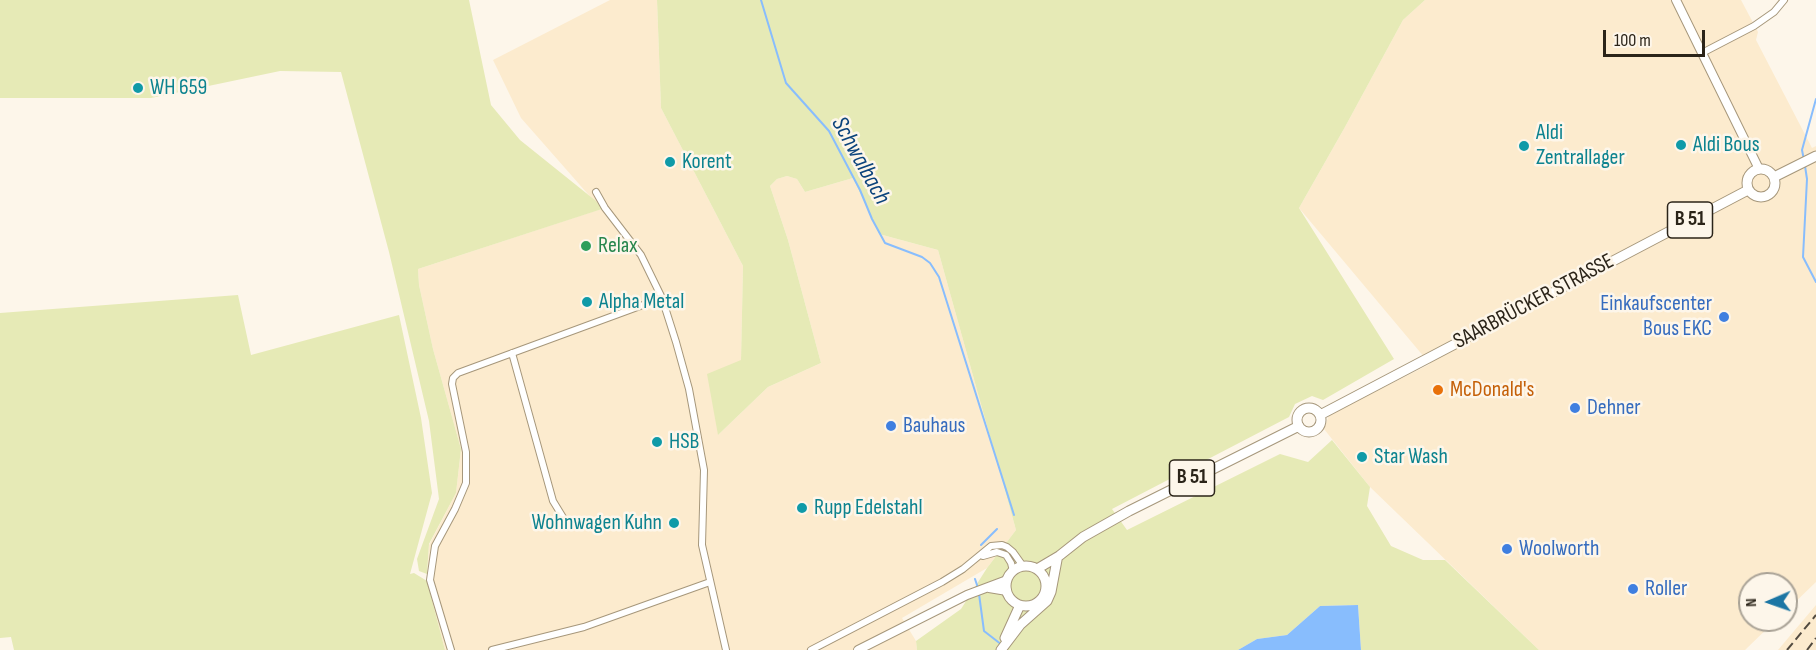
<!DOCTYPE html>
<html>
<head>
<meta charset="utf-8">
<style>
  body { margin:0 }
  #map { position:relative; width:1816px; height:650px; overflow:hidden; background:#fdf6ea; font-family:"Sofia Sans Condensed",sans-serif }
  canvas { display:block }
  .north { position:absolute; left:1738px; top:572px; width:60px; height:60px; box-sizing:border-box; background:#fdf6ea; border:2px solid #a9a296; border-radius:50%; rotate:268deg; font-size:16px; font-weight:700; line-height:24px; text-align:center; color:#2b2419 }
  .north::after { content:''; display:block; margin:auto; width:21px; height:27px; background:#1c76a4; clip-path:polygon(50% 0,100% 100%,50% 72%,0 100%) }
  .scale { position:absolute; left:1603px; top:30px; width:102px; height:27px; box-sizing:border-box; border:3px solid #2b2419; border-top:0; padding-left:8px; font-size:18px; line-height:21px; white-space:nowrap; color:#2b2419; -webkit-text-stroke:4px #fdf6ea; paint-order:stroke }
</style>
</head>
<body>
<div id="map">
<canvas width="1816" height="650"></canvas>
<div class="north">N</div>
<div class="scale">100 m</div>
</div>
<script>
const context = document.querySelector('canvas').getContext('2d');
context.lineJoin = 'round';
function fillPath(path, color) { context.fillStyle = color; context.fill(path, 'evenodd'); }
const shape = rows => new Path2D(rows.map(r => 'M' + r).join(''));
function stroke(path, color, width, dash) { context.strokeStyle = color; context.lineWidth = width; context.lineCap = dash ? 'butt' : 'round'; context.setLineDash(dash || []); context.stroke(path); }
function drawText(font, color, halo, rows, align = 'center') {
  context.font = font + ' "Sofia Sans Condensed",sans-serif'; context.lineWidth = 5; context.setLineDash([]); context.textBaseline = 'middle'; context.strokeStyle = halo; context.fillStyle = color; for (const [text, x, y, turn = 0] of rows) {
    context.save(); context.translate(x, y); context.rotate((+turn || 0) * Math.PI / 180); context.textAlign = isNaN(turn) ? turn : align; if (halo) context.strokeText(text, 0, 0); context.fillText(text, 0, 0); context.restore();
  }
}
fillPath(shape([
  [610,0,657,0,661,108,743,266,741,361,718,435,768,387,821,363,788,240,770,186,777,179,787,176,797,179,805,192,853,178,879,234,938,250,1016,530,987,568,902,618,916,641,917,650,445,650,427,581,429,545,456,493,461,449,433,349,419,285,418,269,601,209,521,118,493,60],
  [1425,0,1741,0,1758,32,1756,40,1812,148,1816,146,1816,582,1786,611,1786,584,1750,584,1750,620,1776,620,1745,650,1539,650,1370,487,1324,429,1329,415,1430,364,1299,208,1345,127,1403,20],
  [1816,605,1816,650,1778,650]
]), '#fcebce');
fillPath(shape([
  [0,0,469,0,491,105,520,140,596,201,602,209,418,269,419,285,433,349,461,449,456,493,429,544,427,574,419,571,417,559,439,499,429,421,389,252,341,72,280,71,151,98,0,98],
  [657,0,1425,0,1403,20,1345,127,1299,208,1394,359,1323,400,1312,396,1295,404,1289,417,1112,509,1127,530,1280,454,1308,462,1332,440,1370,487,1367,506,1391,546,1423,560,1445,560,1539,650,1361,650,1358,605,1320,606,1287,635,1257,639,1238,650,917,650,916,641,961,609,987,568,1016,530,938,250,879,234,853,178,805,192,797,179,787,176,777,179,770,186,788,240,821,363,768,387,718,435,707,374,741,360,743,266,661,108],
  [238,295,251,355,399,315,421,418,432,493,410,574,414,573,427,581,445,650,14,650,11,637,0,638,0,313]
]), '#e6eab6');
fillPath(shape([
  [1358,605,1361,650,1238,650,1257,639,1287,635,1320,606]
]), '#88bdfd');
stroke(shape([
  [761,0,786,83,829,131,860,190,872,219,885,243,922,257,930,263,939,277,1014,515],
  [1804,160,1802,150,1816,99],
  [1805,166,1807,179,1803,257,1816,282],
  [981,545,997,529],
  [975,579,978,588],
  [979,594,984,631,1002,645]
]), '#88bdfd', 2);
const street = shape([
  [1702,53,1754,26,1774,12,1784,0],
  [596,192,605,208,641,255,662,298,676,342,689,389,704,470,702,545,726,650],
  [512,353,553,501,564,519],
  [983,556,997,552,1006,555,1011,563,1013,571],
  [451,650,430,580,435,546,455,509,466,483,466,452,452,384,453,378,458,373,662,298],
  [492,650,584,627,710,582],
  [811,650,942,582,963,569,991,546,1002,545,1007,547,1013,552,1023,566]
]);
const secondary = shape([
  [1676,0,1759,169],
  [989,588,1007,591],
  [858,650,967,595,1007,580]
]);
const primary = shape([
  '1747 183a14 14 0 1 1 28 0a14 14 0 1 1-28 0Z',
  [1774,177,1816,156],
  '1297 420a12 12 0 1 1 24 0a12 12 0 1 1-24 0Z',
  [1320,415,1748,190],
  '1006 586a20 20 0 1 1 40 0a20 20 0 1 1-40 0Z',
  [1037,569,1059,556,1083,537,1129,511,1299,426],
  [1005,638,1020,605],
  [1001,650,1020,625,1047,601,1051,592,1057,560]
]);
stroke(street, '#a6977b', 8);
stroke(secondary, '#a6977b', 10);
stroke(primary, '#a6977b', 11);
stroke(street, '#fff', 6);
stroke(secondary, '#fff', 8);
stroke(primary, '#fff', 9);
stroke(shape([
  [1787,650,1816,615],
  [1807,650,1816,638]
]), '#524b40', 2, [9, 4.5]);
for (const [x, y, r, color] of [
  [138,88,6,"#0f9aa8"],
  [1681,145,6,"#0f9aa8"],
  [1524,146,6,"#0f9aa8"],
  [670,162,6,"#0f9aa8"],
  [586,246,6,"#2e9e5b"],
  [587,302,6,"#0f9aa8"],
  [1724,317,6,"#3f7fe0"],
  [1438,390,6,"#e8710a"],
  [1575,408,6,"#3f7fe0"],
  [891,426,6,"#3f7fe0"],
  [657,442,6,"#0f9aa8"],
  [1362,457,6,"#0f9aa8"],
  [802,508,6,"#0f9aa8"],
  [674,523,6,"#0f9aa8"],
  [1507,549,6,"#3f7fe0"],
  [1633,589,6,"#3f7fe0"]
]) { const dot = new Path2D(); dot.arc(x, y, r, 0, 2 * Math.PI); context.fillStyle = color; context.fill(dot); stroke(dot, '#fdf6ea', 2); }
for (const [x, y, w] of [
  [1690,220,45],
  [1192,478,45]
]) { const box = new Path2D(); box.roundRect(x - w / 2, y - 18, w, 36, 4.5); context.fillStyle = '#fdf6ea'; context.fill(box); stroke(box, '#2b2419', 1.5); }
drawText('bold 21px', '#2b2419', null, [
  ["B 51",1690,220],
  ["B 51",1192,478]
]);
drawText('22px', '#0d838f', '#fdf6ea', [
  ["WH 659",150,88],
  ["Aldi",1536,133],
  ["Zentrallager",1536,158],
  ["Aldi Bous",1693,145],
  ["Korent",682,162],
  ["Alpha Metal",599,302],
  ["HSB",669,442],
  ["Star Wash",1374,457],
  ["Rupp Edelstahl",814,508],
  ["Wohnwagen Kuhn",662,523,"right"]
], 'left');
drawText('22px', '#27864d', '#fdf6ea', [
  ["Relax",598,246]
], 'left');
drawText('22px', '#2b2419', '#fdf6ea', [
  ["SAARBRÜCKER STRASSE",1534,302,-28]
]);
drawText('22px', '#366cbe', '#fdf6ea', [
  ["Einkaufscenter",1712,304,"right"],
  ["Bous EKC",1712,329,"right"],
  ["Dehner",1587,408],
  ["Bauhaus",903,426],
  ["Woolworth",1519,549],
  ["Roller",1645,589]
], 'left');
drawText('22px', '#c56008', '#fdf6ea', [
  ["McDonald's",1450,390]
], 'left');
drawText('italic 24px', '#0c447c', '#fdf6ea', [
  ["Schwalbach",860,161,61]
]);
</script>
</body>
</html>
